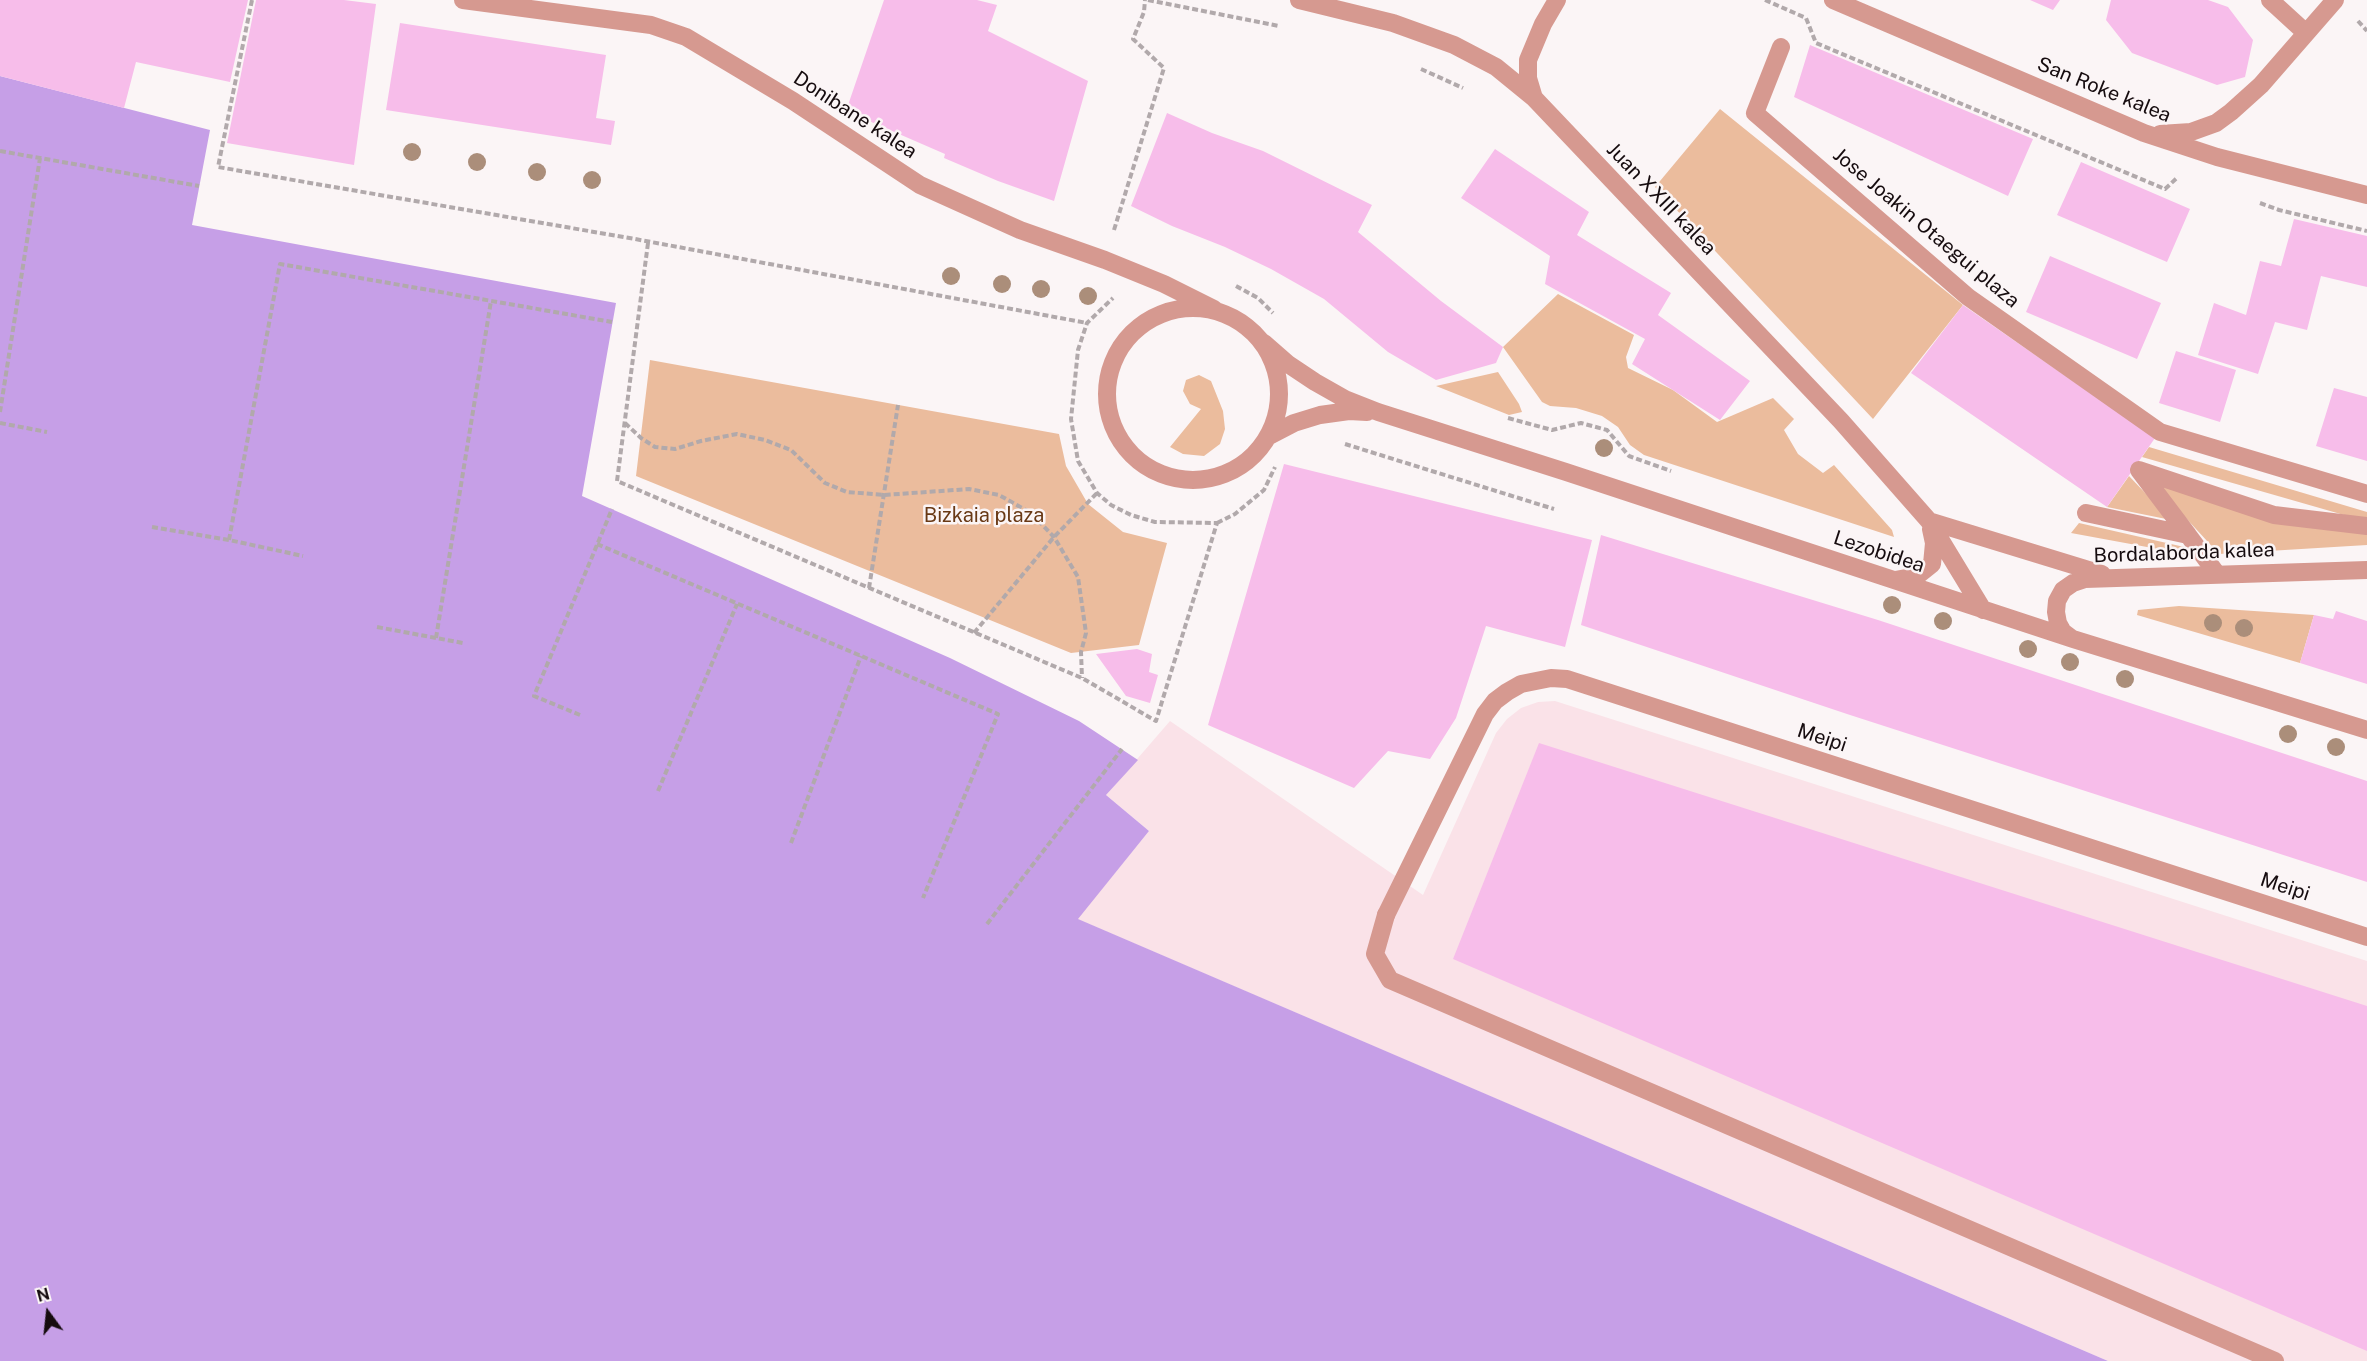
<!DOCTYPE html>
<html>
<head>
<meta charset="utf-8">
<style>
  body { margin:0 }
  #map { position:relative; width:2367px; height:1361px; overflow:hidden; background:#fbf5f6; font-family:"Public Sans",sans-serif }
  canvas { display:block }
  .north { position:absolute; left:18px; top:1283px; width:60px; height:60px; -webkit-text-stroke:4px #fbf5f6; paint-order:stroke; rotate:345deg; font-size:16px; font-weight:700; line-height:24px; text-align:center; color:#160c0f }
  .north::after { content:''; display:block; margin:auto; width:21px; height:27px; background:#160c0f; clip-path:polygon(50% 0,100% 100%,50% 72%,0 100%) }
</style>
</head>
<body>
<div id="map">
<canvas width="2367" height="1361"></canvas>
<div class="north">N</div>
</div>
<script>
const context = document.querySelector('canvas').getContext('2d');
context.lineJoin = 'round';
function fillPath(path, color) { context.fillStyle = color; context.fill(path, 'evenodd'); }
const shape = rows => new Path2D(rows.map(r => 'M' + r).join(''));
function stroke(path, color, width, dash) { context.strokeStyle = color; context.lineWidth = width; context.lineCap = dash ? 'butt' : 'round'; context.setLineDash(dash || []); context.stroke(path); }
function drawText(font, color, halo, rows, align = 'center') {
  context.font = font + ' "Public Sans",sans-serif'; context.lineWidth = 5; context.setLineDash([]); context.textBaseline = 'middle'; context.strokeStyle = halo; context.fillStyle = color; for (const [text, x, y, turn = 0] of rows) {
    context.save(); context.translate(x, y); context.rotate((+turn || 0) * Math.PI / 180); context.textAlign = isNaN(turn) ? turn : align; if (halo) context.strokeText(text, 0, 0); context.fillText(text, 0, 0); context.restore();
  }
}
fillPath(shape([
  [1555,701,2367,961,2367,1361,2108,1361,1077,919,1149,831,1106,795,1170,721,1423,895,1496,733,1507,719,1521,708,1538,702]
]), '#fae2e8');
fillPath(shape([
  [1720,109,1963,305,1873,419,1655,187],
  [1558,294,1634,335,1626,357,1628,368,1673,390,1717,422,1773,398,1794,419,1784,430,1798,454,1823,473,1834,465,1892,530,1894,537,1644,455,1630,445,1618,427,1602,416,1576,408,1550,406,1542,402,1503,347],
  [650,360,1059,434,1066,466,1088,504,1123,532,1167,543,1139,645,1071,653,636,476],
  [1498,372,1519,404,1522,412,1509,415,1436,386],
  [1199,375,1211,381,1223,411,1225,429,1220,444,1204,456,1183,454,1170,447,1201,409,1190,404,1183,391,1186,380],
  [2149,447,2367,512,2367,520,2358,519,2142,457],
  [2129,476,2171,520,2107,507],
  [2150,479,2367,531,2367,545,2219,554],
  [2079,523,2193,549,2185,554,2071,533],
  [2179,606,2314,615,2300,663,2137,615,2138,610]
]), '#ebbc9d');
fillPath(shape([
  [0,76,210,130,192,225,616,303,582,496,950,658,1079,721,1138,760,1106,795,1149,831,1078,919,2108,1361,0,1361]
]), '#c69fe7');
fillPath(shape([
  [0,0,248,0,230,82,136,62,124,108,0,76],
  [256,0,344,0,376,4,354,165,227,143],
  [884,0,977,0,997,5,988,31,1088,81,1054,201,998,181,944,158,945,154,846,111],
  [2030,0,2060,0,2053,10],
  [2111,0,2208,0,2228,7,2253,40,2245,77,2217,85,2132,53,2106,20],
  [400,23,606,55,596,118,615,121,611,145,386,110],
  [1810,45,2033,139,2008,196,1794,97],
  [1167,113,1212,133,1263,151,1372,205,1358,232,1441,301,1503,347,1496,363,1436,380,1388,352,1324,299,1271,269,1225,247,1172,226,1131,206],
  [1495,149,1589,212,1577,235,1671,293,1658,315,1750,381,1720,420,1632,364,1645,339,1545,284,1550,256,1461,198],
  [2081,162,2190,209,2167,262,2057,215],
  [2294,219,2367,236,2367,287,2321,276,2307,330,2275,322,2258,374,2198,355,2214,303,2246,315,2260,261,2281,266],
  [2050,256,2161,303,2137,359,2026,312],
  [1963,305,2155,438,2107,507,1911,373],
  [2176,351,2236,370,2220,422,2159,403],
  [2334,388,2367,397,2367,461,2316,446],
  [1284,464,1592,540,1565,647,1486,626,1456,718,1430,759,1388,751,1354,788,1208,725],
  [1601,535,1878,620,2367,781,2367,882,1847,714,1581,625],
  [2336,611,2367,621,2367,684,2300,663,2314,615,2333,619],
  [1137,649,1152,654,1149,672,1158,675,1150,703,1126,696,1096,654],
  [1539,743,2367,1006,2367,1351,1453,959]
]), '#f7bdea');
stroke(shape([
  [252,0,218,167,635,239,1087,323],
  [1148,0,1279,26],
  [1765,0,1806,18,1816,43,2165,189,2178,177],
  [2358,21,2367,31],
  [1421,69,1463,88],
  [0,151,199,186],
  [2260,203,2279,210,2367,231],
  [1114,230,1164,68,1133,39,1144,12,1145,0],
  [648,243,617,481,1082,678,1156,721,1217,523,1155,522,1131,515,1111,505,1097,493,1078,461,1071,419,1078,350,1087,323,1113,298],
  [1236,286,1258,298,1273,313],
  [0,412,40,158],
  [1508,418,1552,430,1581,423,1607,430,1629,456,1671,471],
  [0,423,47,432],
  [625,423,641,438,655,447,675,449,701,441,737,434,765,440,791,450,825,483,847,492,884,495,969,489,999,495,1031,513,1054,537,1078,577,1086,633,1081,652,1082,678],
  [1345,444,1554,509],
  [1217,523,1235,514,1264,490,1275,467],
  [152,527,229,540,303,556],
  [229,540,280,264,612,322],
  [597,544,998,714,923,898],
  [869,588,898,405],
  [377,627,463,643],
  [974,633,1054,537,1097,493],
  [436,638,491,301],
  [580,715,534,696,612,509],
  [658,791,737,604],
  [791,843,861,656],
  [987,924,1122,749]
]), '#b1a9ab', 4, [6, 3]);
stroke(shape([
  [1781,47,1755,113,1968,297,2160,432,2367,494],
  [1386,915,1375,954,1390,980,2275,1361]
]), '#d69990', 18);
stroke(shape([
  [2086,513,2188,535,2139,470,2274,515,2367,526],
  [2188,535,2217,574]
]), '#d69990', 18);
stroke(shape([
  [463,0,651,25,686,37,793,101,920,185,1020,230,1105,260,1164,284,1214,309],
  [1299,0,1393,23,1454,45,1496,67,1534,98,1841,421,1929,521,1983,610],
  [1833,0,2144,133,2217,157,2367,195],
  [2270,0,2306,33],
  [1534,98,1528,78,1528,60,1543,24,1557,0],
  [2160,134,2191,132,2216,123,2231,112,2261,85,2335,0],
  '1107 394a86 86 0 1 1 172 0a86 86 0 1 1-172 0Z',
  [1264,343,1288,364,1315,382,1345,399,1378,412,1566,472,2073,639,2367,730],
  [1269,436,1294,423,1320,415,1349,411,1367,412],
  [1929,521,2102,574],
  [1895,580,1917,576,1932,564,1934,543,1931,529],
  [2071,638,2063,632,2058,623,2056,612,2057,601,2063,590,2073,583,2085,579,2367,570],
  [1386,915,1485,714,1495,701,1507,692,1521,684,1551,678,1567,679,2367,937]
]), '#d69990', 18);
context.fillStyle = '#ab8e7a';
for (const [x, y] of [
  [412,152],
  [477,162],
  [537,172],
  [592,180],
  [951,276],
  [1002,284],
  [1041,289],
  [1088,296],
  [1604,448],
  [1892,605],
  [1943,621],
  [2213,623],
  [2244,628],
  [2028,649],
  [2070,662],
  [2125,679],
  [2288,734],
  [2336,747]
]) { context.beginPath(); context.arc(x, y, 9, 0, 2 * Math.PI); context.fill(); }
drawText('20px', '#160c0f', '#fbf5f6', [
  ["San Roke kalea",2104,90,22],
  ["Donibane kalea",855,115,33],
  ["Juan XXIII kalea",1661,199,46],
  ["Jose Joakin Otaegui plaza",1926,228,40],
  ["Lezobidea",1879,552,18],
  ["Bordalaborda kalea",2184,553,-2],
  ["Meipi",1822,738,18],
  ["Meipi",2285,887,18]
]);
drawText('20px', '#693915', '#fbf5f6', [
  ["Bizkaia plaza",984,516]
]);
</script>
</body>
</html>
